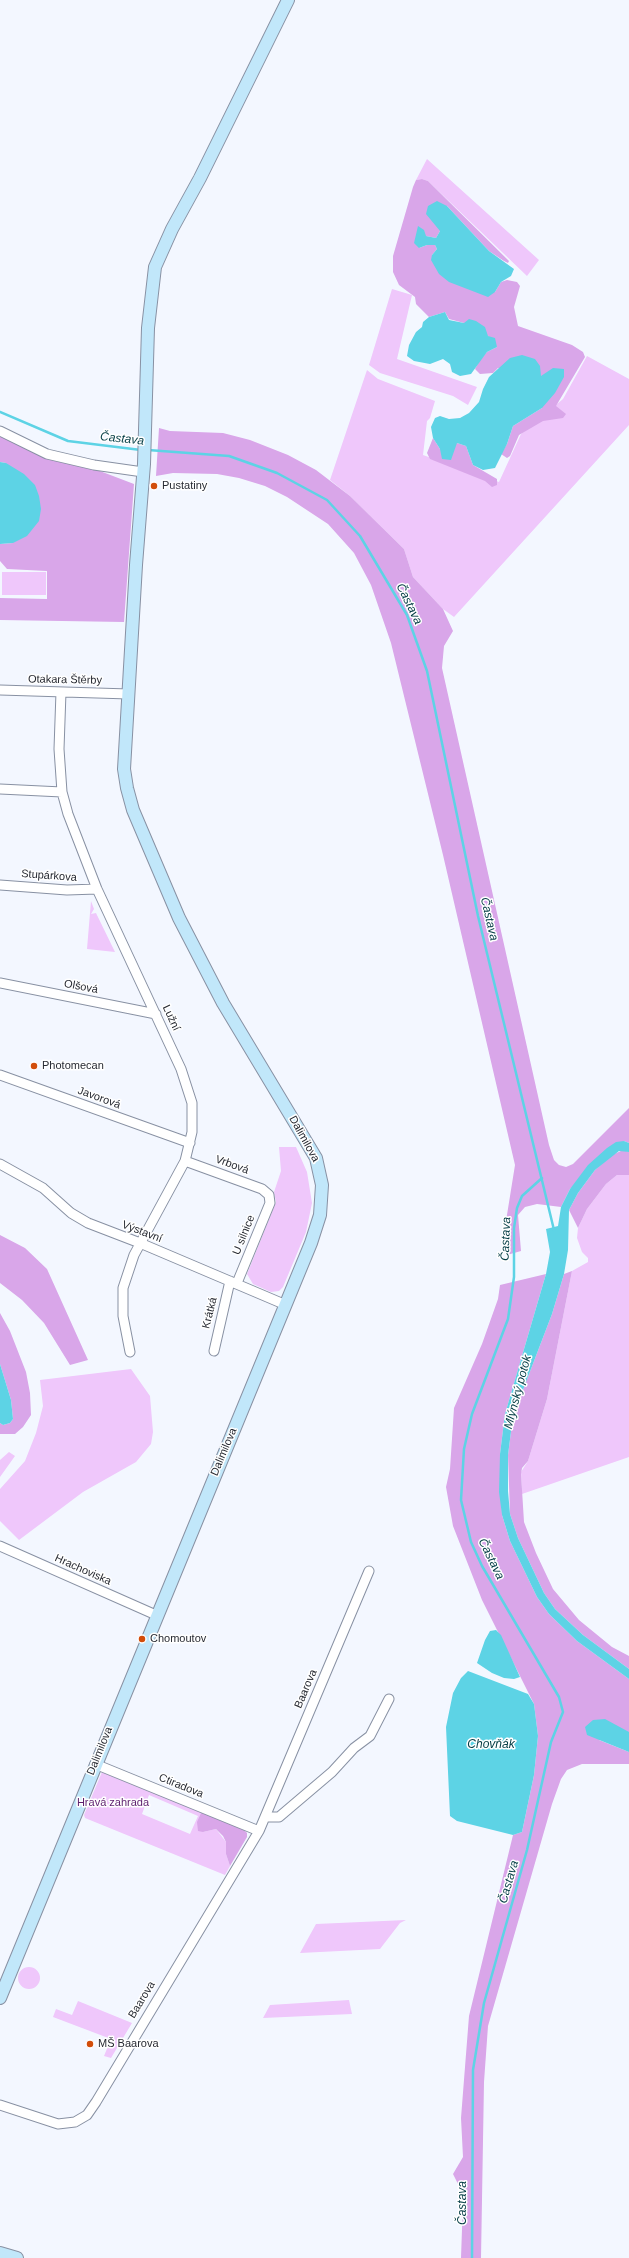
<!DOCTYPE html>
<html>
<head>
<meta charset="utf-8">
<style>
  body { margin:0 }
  canvas { display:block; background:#f3f7ff }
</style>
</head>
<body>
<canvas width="629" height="2258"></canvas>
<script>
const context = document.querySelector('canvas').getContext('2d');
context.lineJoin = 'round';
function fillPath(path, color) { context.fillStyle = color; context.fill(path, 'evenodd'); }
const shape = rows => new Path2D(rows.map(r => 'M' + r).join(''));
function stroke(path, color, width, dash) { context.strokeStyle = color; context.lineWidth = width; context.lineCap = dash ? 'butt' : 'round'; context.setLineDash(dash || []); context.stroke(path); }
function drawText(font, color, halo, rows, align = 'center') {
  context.font = font + ' Helvetica,sans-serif'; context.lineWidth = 3; context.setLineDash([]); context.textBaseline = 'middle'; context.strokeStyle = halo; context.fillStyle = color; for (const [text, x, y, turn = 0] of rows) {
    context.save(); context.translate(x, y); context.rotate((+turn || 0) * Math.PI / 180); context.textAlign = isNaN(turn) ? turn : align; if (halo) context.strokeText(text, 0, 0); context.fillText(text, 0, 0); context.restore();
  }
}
fillPath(shape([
  [427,159,539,260,527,276,428,181,422,179,416,180],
  [392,289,412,295,397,359,477,387,468,405,453,396,380,373,369,365],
  [587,356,629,379,629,425,454,617,443,609,413,577,404,549,350,496,330,480,367,370,378,379,435,401,430,418,427,421,423,455,499,482,521,434,563,399],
  [2,572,46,572,46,595,2,595],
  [91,901,94,909,91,914,96,913,115,952,87,949],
  [279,1147,296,1147,307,1172,312,1203,306,1232,283,1287,279,1291,271,1292,253,1284,247,1274,276,1202,274,1192,281,1171],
  [624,1174,629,1175,629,1457,522,1494,521,1472,528,1461,547,1399,572,1271,588,1262,588,1258,582,1252,577,1238,578,1228,587,1209,606,1184,617,1175],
  [131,1369,150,1396,153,1432,151,1444,136,1462,83,1492,19,1540,0,1521,0,1489,25,1461,36,1433,43,1406,40,1380],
  [9,1452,15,1456,0,1477,0,1460],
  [102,1772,202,1811,203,1832,216,1829,226,1842,226,1854,230,1866,225,1875,85,1818,84,1815],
  [149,1795,198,1816,190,1834,142,1814],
  [406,1920,400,1923,380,1949,300,1953,316,1924],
  '18 1978a11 11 0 1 1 22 0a11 11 0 1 1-22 0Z',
  [349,2000,352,2014,263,2018,270,2005],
  [78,2001,132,2023,111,2058,104,2056,111,2039,53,2017,56,2009,72,2015]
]), '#efc7fb');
fillPath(shape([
  [422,179,428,181,509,261,508,263,504,261,489,251,447,206,440,231,436,238,426,236,419,248,427,245,435,245,437,249,432,255,495,292,501,282,507,280,517,282,520,286,514,307,518,326,572,345,583,352,585,357,556,406,566,414,563,418,543,421,519,435,510,456,507,458,501,454,507,444,513,426,542,408,541,376,498,368,493,373,480,374,475,369,480,360,487,352,497,347,488,336,464,323,449,319,445,312,429,317,416,304,415,297,399,285,393,272,393,256,413,187,416,180],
  [159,428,170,431,223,433,250,440,288,455,316,470,350,496,404,549,413,577,443,609,453,631,444,646,442,668,549,1145,554,1160,559,1165,566,1167,573,1164,629,1108,629,1143,624,1141,570,1189,561,1207,537,1204,525,1207,518,1215,521,1251,507,1255,506,1221,515,1165,443,855,391,643,371,585,354,553,328,524,287,497,265,486,239,478,217,474,173,473,156,476],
  [0,433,134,484,124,622,0,620,0,598,47,599,47,571,7,569,0,561,0,544,13,543,6,463,0,462],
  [433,438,440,449,457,443,466,446,473,465,497,479,497,485,492,487,485,481,430,459,427,453],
  [623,1150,629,1152,629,1175,617,1175,606,1184,587,1209,578,1228,569,1210,578,1193,595,1170,612,1155],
  [0,1235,25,1248,47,1269,88,1360,70,1365,44,1323,22,1300,0,1283],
  [572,1271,547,1399,528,1461,522,1468,521,1474,524,1522,536,1553,553,1589,579,1620,612,1647,629,1656,629,1669,583,1635,555,1609,544,1593,518,1538,510,1514,508,1455,513,1416,552,1314,564,1274],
  [546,1274,505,1414,500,1454,502,1515,510,1541,537,1597,549,1614,577,1641,629,1679,629,1732,599,1740,629,1752,629,1764,582,1764,567,1770,561,1779,552,1804,488,2026,484,2082,481,2258,461,2258,463,2200,462,2192,453,2174,463,2157,461,2118,469,2016,513,1835,522,1832,534,1775,538,1736,534,1704,482,1600,453,1526,446,1487,450,1469,454,1408,482,1344,498,1299,500,1285],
  [0,1313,10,1331,26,1372,30,1393,31,1415,23,1427,15,1434,0,1434,0,1423,3,1425,10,1423,13,1419,11,1400,0,1364],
  [202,1811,243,1829,247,1833,247,1837,230,1866,226,1854,226,1842,223,1836,216,1829,203,1832,198,1831,197,1822]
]), '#d9a6e9');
fillPath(shape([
  [437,201,447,206,489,251,514,269,511,276,501,282,495,292,488,297,449,282,439,274,431,260,432,255,437,249,435,245,427,245,419,248,414,243,418,226,424,230,426,236,436,238,440,231,426,214,428,206],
  [445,312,449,320,464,323,469,319,476,321,485,327,488,336,495,338,497,347,487,352,471,374,460,376,452,372,450,364,443,359,430,364,414,361,407,356,409,345,416,332,422,327,423,322,429,317],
  [522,355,535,359,540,366,541,376,553,368,564,369,564,377,555,393,542,408,513,426,507,444,495,468,483,470,473,465,466,446,457,443,451,460,442,459,440,449,433,438,431,427,435,418,440,416,449,419,460,418,469,413,479,402,483,389,489,377,510,358],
  [0,462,6,463,24,474,35,485,39,496,41,509,39,521,27,536,13,543,0,544],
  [624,1141,629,1143,629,1152,619,1151,595,1170,578,1193,569,1210,568,1250,564,1274,552,1314,513,1416,508,1455,508,1491,510,1514,518,1538,544,1593,555,1609,583,1635,629,1669,629,1679,577,1641,549,1614,537,1597,510,1541,502,1515,499,1492,500,1454,505,1414,546,1274,550,1252,546,1229,558,1226,561,1207,570,1189,588,1165,607,1148,616,1142],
  [0,1364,11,1400,13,1419,10,1423,3,1425,0,1423],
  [496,1630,501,1635,520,1677,514,1679,504,1678,492,1673,477,1663,485,1640,490,1631],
  [468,1671,528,1694,534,1704,538,1736,534,1775,522,1832,513,1835,457,1821,450,1816,446,1727,453,1693,461,1678],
  [605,1719,629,1732,629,1752,587,1735,585,1727,593,1720]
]), '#5dd3e5');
stroke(shape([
  [0,412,68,441,141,450],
  [148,450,229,456,277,473,327,500,360,536,407,615,427,671,478,916,554,1230],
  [472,2258,473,2070,484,2003,527,1850,551,1742,563,1712,559,1697,482,1566,471,1542,461,1500,464,1449,472,1414,508,1319,514,1277,514,1228,517,1208,522,1196,542,1178]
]), '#5dd3e5', 2.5);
const street = shape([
  [0,431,47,454,94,465,143,472],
  [0,690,129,694],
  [61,692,59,749,62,792,68,814,97,889,181,1069,192,1103,192,1132,185,1161,134,1255,123,1288,123,1316,130,1352],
  [0,789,62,792],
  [0,885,67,890,97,889],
  [0,983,156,1014],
  [0,1075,190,1143],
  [185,1161,262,1189,269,1195,270,1203,237,1283],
  [0,1164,43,1188,71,1213,88,1223,140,1243,286,1305],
  [214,1351,230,1281],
  [0,1546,156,1615],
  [95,1764,259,1831],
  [265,1817,279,1817,332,1772,354,1748,370,1736,389,1699],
  [0,2105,58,2124,75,2122,87,2115,96,2102,259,1831,369,1571]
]);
const secondary = shape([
  [0,1998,311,1243,320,1215,322,1185,316,1158,223,1003,179,918,133,810,127,788,124,769,136,565,144,464,148,328,155,267,172,229,200,178,288,0],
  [0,2253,17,2258]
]);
stroke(street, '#8891a3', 11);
stroke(secondary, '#8891a3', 14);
stroke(street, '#fff', 9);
stroke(secondary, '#c1e7fa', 12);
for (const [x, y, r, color] of [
  [154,486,4,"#d24d0a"],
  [34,1066,4,"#d24d0a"],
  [142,1639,4,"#d24d0a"],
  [90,2044,4,"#d24d0a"]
]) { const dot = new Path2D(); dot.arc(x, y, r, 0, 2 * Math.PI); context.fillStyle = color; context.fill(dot); stroke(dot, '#fff', 1.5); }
drawText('11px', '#272a32', '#fff', [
  ["Pustatiny",162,486],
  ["Photomecan",42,1066],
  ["Chomoutov",150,1639],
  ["MŠ Baarova",98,2044]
], 'left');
drawText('11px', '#272a32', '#fff', [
  ["Otakara Štěrby",65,680,1],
  ["Stupárkova",49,876,4],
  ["Olšová",81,987,11],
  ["Lužní",171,1018,65],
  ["Javorová",99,1098,20],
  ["Dalimilova",304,1139,61],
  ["Vrbová",232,1165,20],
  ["Výstavní",142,1232,21],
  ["U silnice",244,1235,-68],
  ["Krátká",210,1313,-76],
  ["Dalimilova",224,1452,-67],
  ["Hrachoviska",83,1570,24],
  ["Baarova",306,1689,-67],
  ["Dalimilova",100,1751,-68],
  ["Ctiradova",181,1786,22],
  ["Baarova",142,2000,-59]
]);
drawText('11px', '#5d1f6e', '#fff', [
  ["Hravá zahrada",113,1803]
]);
drawText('italic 12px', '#033c44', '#fff', [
  ["Častava",122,439,6],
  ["Častava",409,604,64],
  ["Častava",489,919,77],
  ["Častava",506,1239,-88],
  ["Mlýnský potok",518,1392,-75],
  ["Častava",491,1559,64],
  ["Chovňák",491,1745],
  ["Častava",509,1882,-74],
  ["Častava",463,2203,-90]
]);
</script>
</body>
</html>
